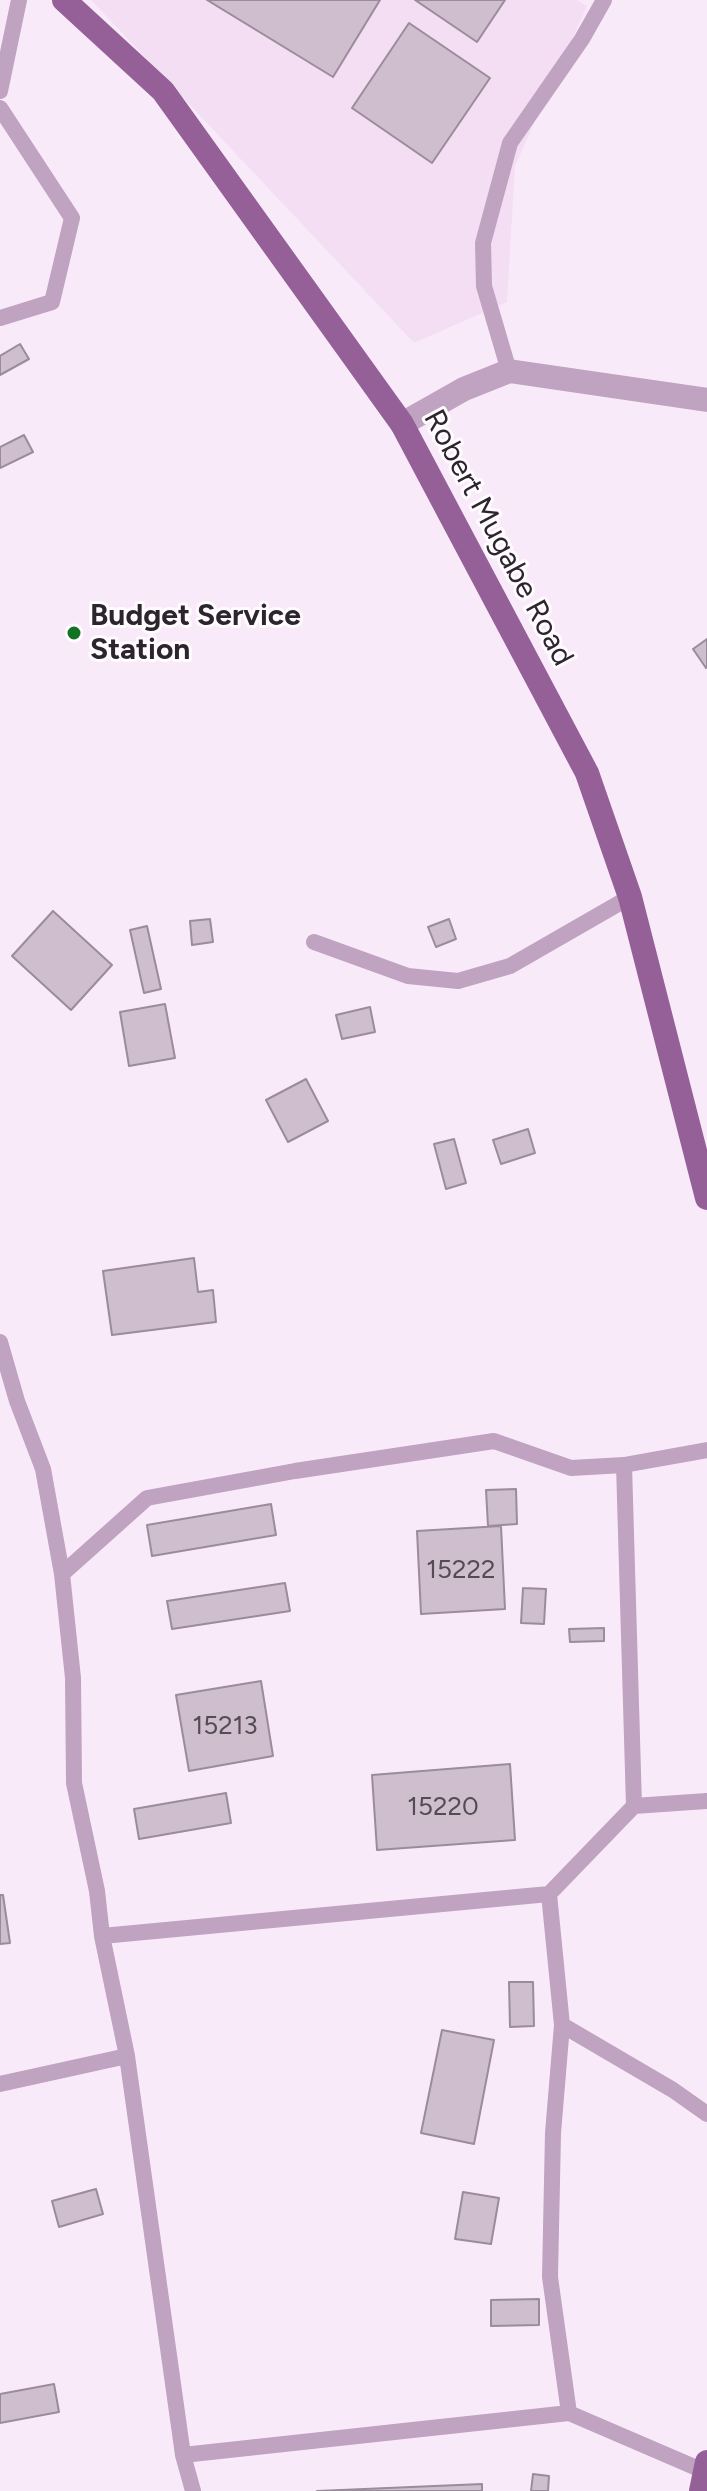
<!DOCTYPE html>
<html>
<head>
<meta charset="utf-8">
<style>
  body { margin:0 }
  canvas { display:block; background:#f9eafa }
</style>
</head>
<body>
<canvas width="707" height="2491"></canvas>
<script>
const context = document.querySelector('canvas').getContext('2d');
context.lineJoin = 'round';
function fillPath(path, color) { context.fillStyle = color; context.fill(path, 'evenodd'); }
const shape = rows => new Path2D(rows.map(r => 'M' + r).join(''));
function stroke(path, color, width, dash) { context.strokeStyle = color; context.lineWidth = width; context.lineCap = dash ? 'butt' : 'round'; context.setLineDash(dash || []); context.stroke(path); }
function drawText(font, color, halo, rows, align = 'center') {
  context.font = font + ' Figtree,sans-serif'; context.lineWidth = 6; context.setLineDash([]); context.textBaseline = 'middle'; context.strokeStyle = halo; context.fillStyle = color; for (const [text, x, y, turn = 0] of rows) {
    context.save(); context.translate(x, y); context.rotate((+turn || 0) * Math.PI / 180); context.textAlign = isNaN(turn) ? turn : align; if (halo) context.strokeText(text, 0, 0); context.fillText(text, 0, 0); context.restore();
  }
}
fillPath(shape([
  [91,0,577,0,587,6,515,166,507,302,414,343]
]), '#f4def4');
const building = shape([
  [207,0,380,0,333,77,207,0],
  [415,0,505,0,477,42,415,0],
  [409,23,490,78,432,163,352,108,409,23],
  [20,344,29,359,0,375,0,356,20,344],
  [24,435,33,452,0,468,0,447,24,435],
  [707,639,707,667,706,668,693,649,707,639],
  [53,911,112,965,71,1010,12,956,53,911],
  [210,919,213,942,192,945,190,921,210,919],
  [449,919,456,939,436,947,428,927,449,919],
  [147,926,161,989,144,993,130,930,147,926],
  [165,1004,175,1058,129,1066,120,1012,165,1004],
  [370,1007,375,1032,342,1039,336,1015,370,1007],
  [306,1079,328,1121,288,1142,266,1100,306,1079],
  [528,1129,535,1153,501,1164,493,1140,528,1129],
  [454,1139,466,1183,446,1189,434,1144,454,1139],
  [194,1258,198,1292,213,1290,216,1322,112,1335,103,1271,194,1258],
  [516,1489,517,1524,488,1526,486,1490,516,1489],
  [271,1504,276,1535,152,1556,147,1525,271,1504],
  [501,1526,505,1609,421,1614,417,1531,501,1526],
  [285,1583,290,1611,172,1629,167,1601,285,1583],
  [523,1588,546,1589,544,1624,521,1623,523,1588],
  [604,1628,604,1641,570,1642,569,1629,604,1628],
  [261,1681,273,1756,189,1771,176,1695,261,1681],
  [510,1764,515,1840,377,1850,372,1775,510,1764],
  [226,1793,231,1823,139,1839,134,1809,226,1793],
  [0,1895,3,1895,10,1943,0,1944,0,1895],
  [509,1982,533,1982,534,2026,510,2027,509,1982],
  [442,2030,494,2040,474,2144,421,2133,442,2030],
  [96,2189,103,2214,59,2227,52,2201,96,2189],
  [463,2192,499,2198,491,2244,455,2239,463,2192],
  [539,2299,539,2325,491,2326,491,2300,539,2299],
  [54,2384,59,2412,0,2423,0,2394,54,2384],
  [533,2474,549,2476,548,2491,531,2491,533,2474],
  [482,2484,482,2491,317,2491,482,2484]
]);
fillPath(building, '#cebece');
stroke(building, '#9b8c9b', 2);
stroke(shape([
  [0,91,19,0],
  [0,108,72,218,52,302,0,318],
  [509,371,484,286,483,243,510,143,582,39,604,0],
  [314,942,408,976,458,981,510,966,630,897],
  [0,1342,17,1401,43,1469,62,1574,73,1678,74,1783,97,1891,102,1936],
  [624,1465,707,1450],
  [62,1574,147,1498,295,1471,494,1441,571,1468,624,1465,634,1806],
  [549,1894,562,2025,553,2133,550,2277,569,2413],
  [562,2025,673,2090,707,2114],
  [127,2056,183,2455,193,2491],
  [0,2084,127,2056,102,1936,549,1894,634,1806,707,1801],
  [183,2455,569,2413,706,2472]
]), '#c0a2c1', 16);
stroke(shape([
  [402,424,464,389,509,371,707,400]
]), '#c0a2c1', 24);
stroke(shape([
  [64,0,163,91,402,424,587,773,630,897,707,1198],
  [701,2491,707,2462]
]), '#956098', 24);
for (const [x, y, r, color] of [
  [74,633,8,"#147322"]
]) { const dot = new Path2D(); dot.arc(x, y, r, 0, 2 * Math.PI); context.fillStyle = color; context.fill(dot); stroke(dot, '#fffbff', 3); }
drawText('26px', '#544c54', null, [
  ["15222",461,1570],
  ["15213",225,1726],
  ["15220",443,1807]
]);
drawText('30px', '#2b262c', '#fffbff', [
  ["Robert Mugabe Road",498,538,62]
]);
drawText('bold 30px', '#2b262c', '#fffbff', [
  ["Budget Service",90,616],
  ["Station",90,650]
], 'left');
</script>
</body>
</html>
